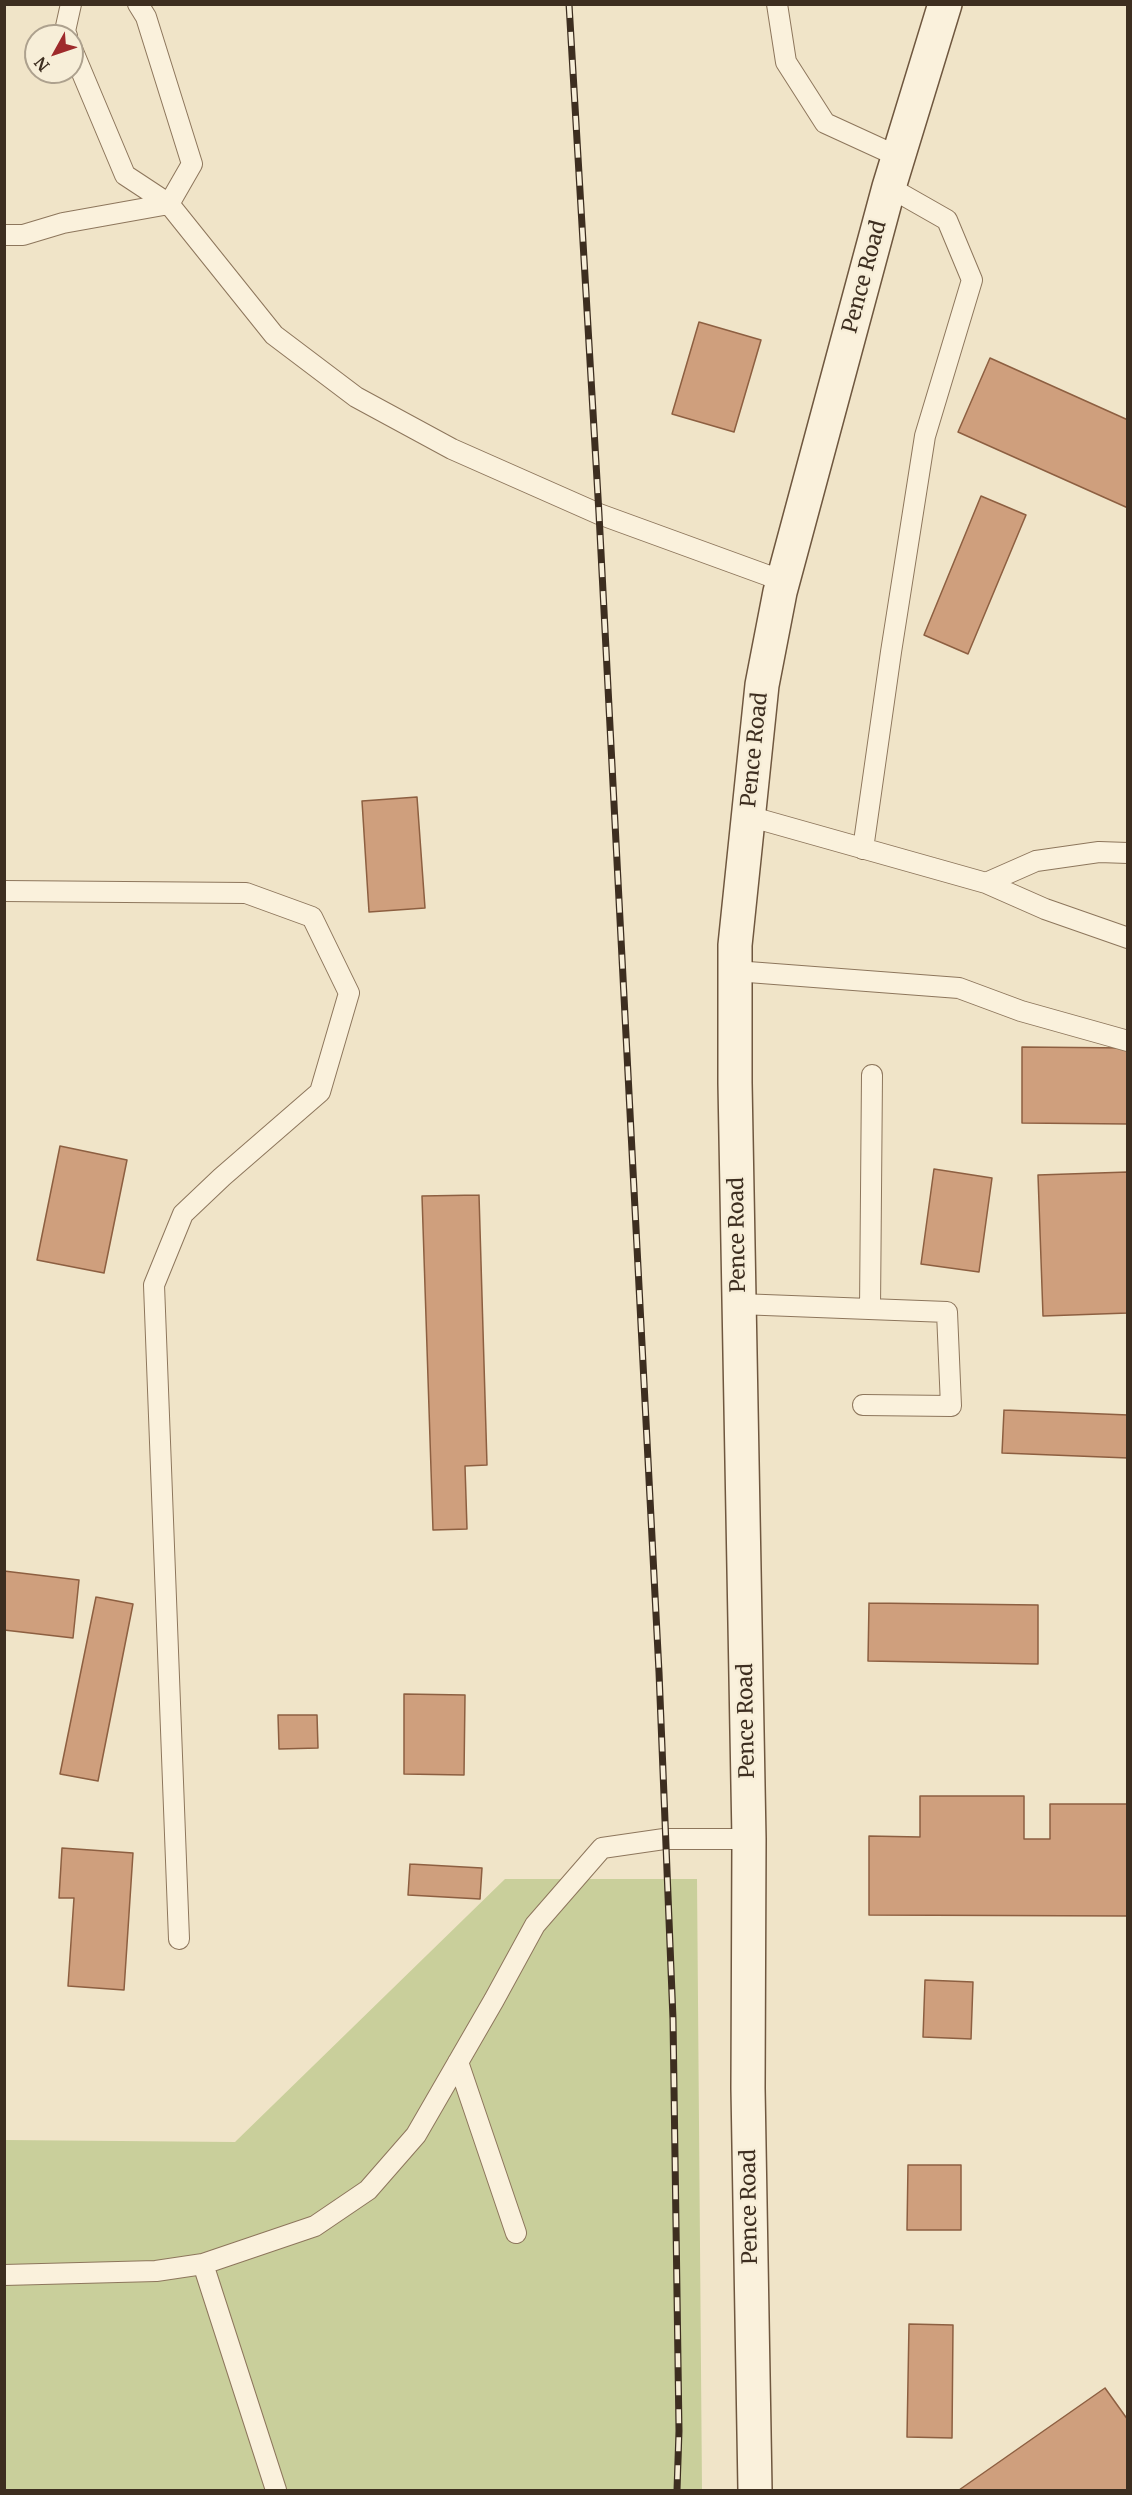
<!DOCTYPE html>
<html>
<head>
<meta charset="utf-8">
<style>
  body { margin:0 }
  #map { position:relative; width:1132px; height:2495px; overflow:hidden; background:#f0e4c8; font-family:Merriweather,serif }
  canvas { display:block }
  .frame { position:absolute; inset:0; border:6px solid #3d2e20; pointer-events:none }
  .north { position:absolute; left:24px; top:24px; width:60px; height:60px; box-sizing:border-box; background:#f7eed8; border:2px solid #ada18e; border-radius:50%; rotate:230deg; font-size:16px; font-weight:700; line-height:24px; text-align:center; color:#3d2e20 }
  .north::after { content:''; display:block; margin:auto; width:21px; height:27px; background:#9e2a2b; clip-path:polygon(50% 0,100% 100%,50% 72%,0 100%) }
</style>
</head>
<body>
<div id="map">
<canvas width="1132" height="2495"></canvas>
<div class="frame"></div>
<div class="north">N</div>
</div>
<script>
const context = document.querySelector('canvas').getContext('2d');
context.lineJoin = 'round';
function fillPath(path, color) { context.fillStyle = color; context.fill(path, 'evenodd'); }
const shape = rows => new Path2D(rows.map(r => 'M' + r).join(''));
function stroke(path, color, width, dash) { context.strokeStyle = color; context.lineWidth = width; context.lineCap = dash ? 'butt' : 'round'; context.setLineDash(dash || []); context.stroke(path); }
function drawText(font, color, halo, rows, align = 'center') {
  context.font = font + ' Merriweather,serif'; context.lineWidth = 5; context.setLineDash([]); context.textBaseline = 'middle'; context.strokeStyle = halo; context.fillStyle = color; for (const [text, x, y, turn = 0] of rows) {
    context.save(); context.translate(x, y); context.rotate((+turn || 0) * Math.PI / 180); context.textAlign = isNaN(turn) ? turn : align; if (halo) context.strokeText(text, 0, 0); context.fillText(text, 0, 0); context.restore();
  }
}
fillPath(shape([
  [505,1879,697,1879,702,2490,5,2490,5,2140,235,2142]
]), '#c9cf9b');
const building = shape([
  [699,322,761,340,734,432,672,414,699,322],
  [990,358,1128,420,1128,508,958,432,990,358],
  [981,496,1026,515,968,654,924,635,981,496],
  [417,797,425,908,369,912,362,801,417,797],
  [1022,1047,1128,1048,1128,1124,1022,1123,1022,1047],
  [60,1146,127,1160,104,1273,37,1260,60,1146],
  [934,1169,992,1178,979,1272,921,1264,934,1169],
  [1128,1172,1128,1313,1043,1316,1038,1175,1128,1172],
  [479,1195,487,1465,465,1466,467,1529,433,1530,422,1196,479,1195],
  [1004,1410,1128,1415,1128,1458,1002,1453,1004,1410],
  [4,1571,79,1580,73,1638,4,1630,4,1571],
  [96,1597,133,1604,98,1781,60,1774,96,1597],
  [869,1603,1038,1605,1038,1664,868,1661,869,1603],
  [404,1694,465,1695,464,1775,404,1774,404,1694],
  [278,1715,317,1715,318,1748,279,1749,278,1715],
  [920,1796,1024,1796,1024,1839,1050,1839,1050,1804,1128,1804,1128,1916,869,1915,869,1836,920,1837,920,1796],
  [62,1848,133,1853,124,1990,68,1986,74,1898,59,1898,62,1848],
  [410,1864,482,1868,480,1899,408,1895,410,1864],
  [925,1980,973,1982,971,2039,923,2037,925,1980],
  [908,2165,961,2165,961,2230,907,2230,908,2165],
  [909,2324,953,2325,952,2438,907,2437,909,2324],
  [1105,2388,1128,2420,1128,2490,959,2490,1105,2388]
]);
fillPath(building, '#cf9f7d');
stroke(building, '#8d5f41', 1.5);
const lane = shape([
  [138,4,146,17,192,164,169,204],
  [777,4,786,62,825,123,897,156],
  [67,36,65,31,71,4],
  [72,49,125,175,169,204,274,335,356,397,452,449,599,514,783,581],
  [4,235,23,235,63,223,169,204],
  [748,816,986,883,1045,909,1128,938],
  [863,849,891,652,925,436,972,280,947,220,889,187],
  [986,883,1036,861,1099,852,1128,853],
  [4,891,246,893,312,917,349,993,320,1092,222,1177,183,1214,154,1285,179,1939],
  [735,971,959,988,1021,1011,1128,1041],
  [739,1304,947,1312,951,1406,863,1405],
  [870,1309,872,1075],
  [458,2062,516,2233],
  [203,2264,276,2490],
  [4,2275,156,2271,203,2264,315,2226,368,2190,416,2135,494,2000,535,1925,602,1848,664,1839,749,1839]
]);
const secondary = shape([
  [755,2490,748,2088,749,1839,735,1083,735,945,762,685,780,592,889,187,945,4]
]);
stroke(lane, '#8d765c', 22);
stroke(secondary, '#6f573f', 36);
stroke(lane, '#faf1dc', 20);
stroke(secondary, '#faf1dc', 33);
const rail = shape([
  [569,4,599,514,659,1672,673,2019,679,2431,677,2490]
]);
stroke(rail, '#3d2e20', 7);
stroke(rail, '#f7eed8', 4.5, [14]);
drawText('21px', '#3d2e20', '#f7eed8', [
  ["Pence Road",865,277,-75],
  ["Pence Road",755,750,-84],
  ["Pence Road",738,1235,-91],
  ["Pence Road",747,1721,-91],
  ["Pence Road",750,2207,-91]
]);
</script>
</body>
</html>
